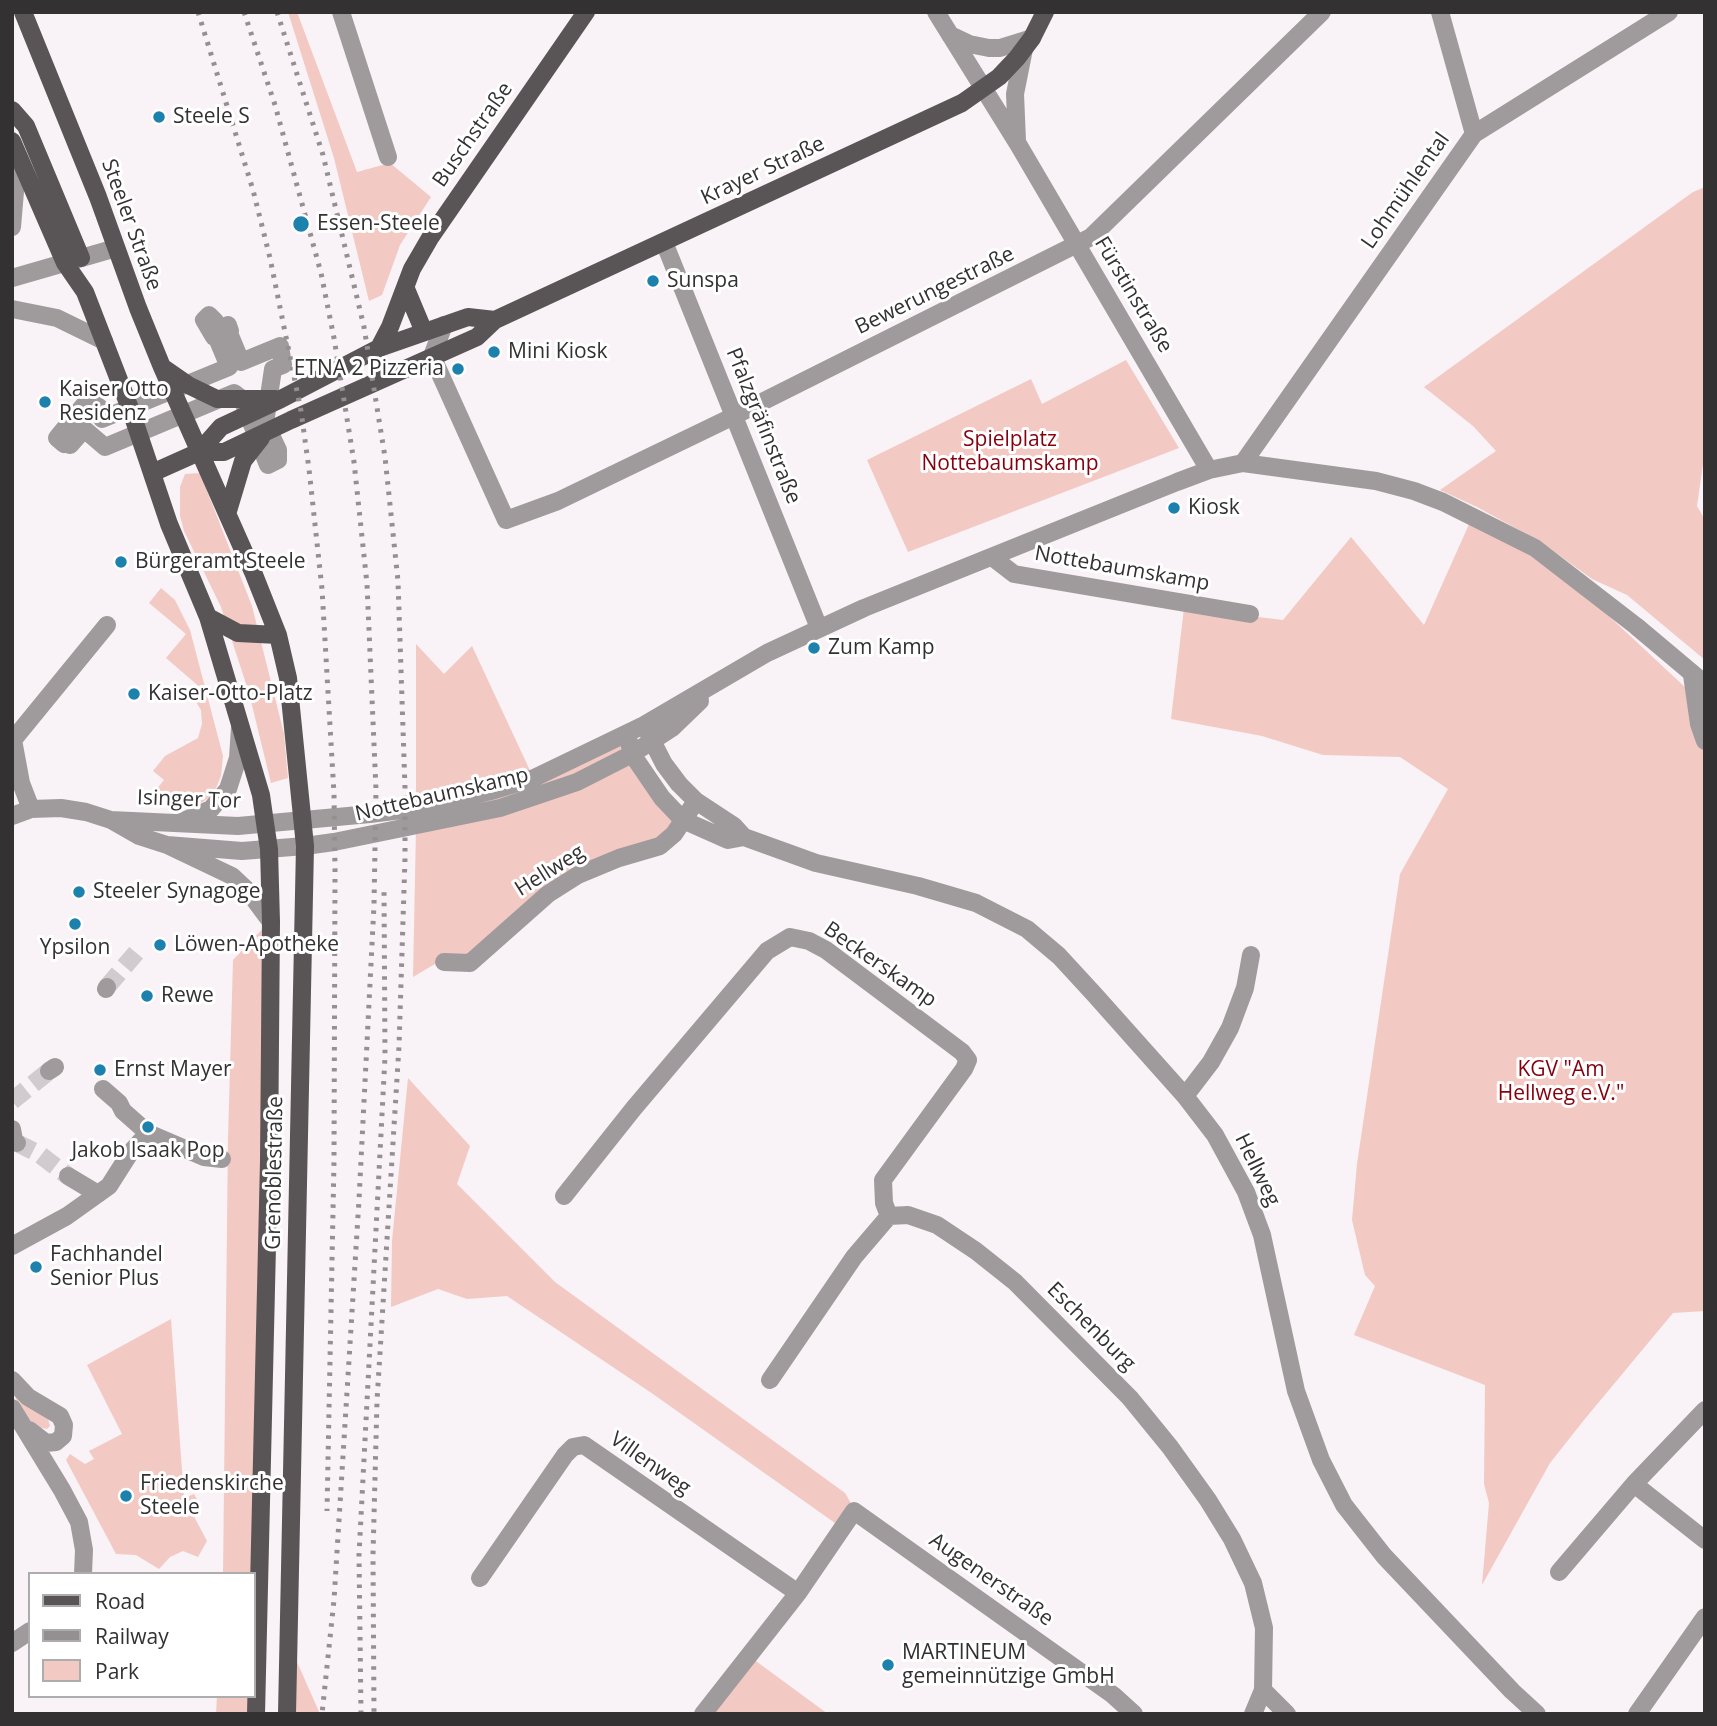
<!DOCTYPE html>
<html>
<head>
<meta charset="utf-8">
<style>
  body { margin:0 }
  #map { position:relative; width:1717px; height:1726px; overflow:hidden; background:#f9f2f6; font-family:"Open Sans",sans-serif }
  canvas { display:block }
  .frame { position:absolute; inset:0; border:14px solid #333132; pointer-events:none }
  .legend { position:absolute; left:28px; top:1572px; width:228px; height:126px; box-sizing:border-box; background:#fff; border:2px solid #adadad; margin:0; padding:9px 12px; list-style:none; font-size:21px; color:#333132 }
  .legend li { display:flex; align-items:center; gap:14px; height:35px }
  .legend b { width:35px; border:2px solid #adadad }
</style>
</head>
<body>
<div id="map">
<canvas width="1717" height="1726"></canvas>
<div class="frame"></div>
<ul class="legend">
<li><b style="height:9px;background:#595455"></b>Road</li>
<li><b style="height:9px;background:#949092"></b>Railway</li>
<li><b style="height:19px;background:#f3c9c4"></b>Park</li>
</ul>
</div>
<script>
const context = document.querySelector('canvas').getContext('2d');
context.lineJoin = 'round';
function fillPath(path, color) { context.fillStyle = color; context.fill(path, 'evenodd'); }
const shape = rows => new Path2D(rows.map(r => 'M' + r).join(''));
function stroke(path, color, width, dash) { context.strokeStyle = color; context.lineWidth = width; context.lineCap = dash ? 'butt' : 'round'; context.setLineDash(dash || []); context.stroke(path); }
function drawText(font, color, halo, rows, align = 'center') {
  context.font = font + ' "Open Sans",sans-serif'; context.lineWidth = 6; context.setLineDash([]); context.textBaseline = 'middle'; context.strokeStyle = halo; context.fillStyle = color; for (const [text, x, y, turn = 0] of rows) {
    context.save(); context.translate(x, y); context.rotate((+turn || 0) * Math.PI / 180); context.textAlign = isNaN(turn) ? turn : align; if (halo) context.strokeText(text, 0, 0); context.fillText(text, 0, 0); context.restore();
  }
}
fillPath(shape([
  [288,12,297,12,357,172,390,163,431,197,400,245,382,295,369,301,334,158],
  [1705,187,1705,450,1697,506,1705,520,1705,660,1627,595,1592,579,1541,542,1477,507,1440,490,1496,451,1473,426,1424,387,1693,192],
  [1126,360,1179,448,908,552,867,460,1031,379,1042,404],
  [200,473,252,606,284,734,288,778,271,783,249,693,221,607,184,531,180,516,180,487,185,474],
  [1470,522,1531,552,1581,590,1687,689,1705,742,1705,1311,1673,1313,1584,1420,1550,1463,1482,1585,1489,1503,1484,1484,1485,1385,1354,1335,1375,1286,1365,1275,1352,1220,1357,1164,1400,874,1448,789,1400,757,1323,755,1262,736,1171,719,1184,608,1283,620,1351,537,1424,625],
  [161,588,175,600,190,630,223,756,221,776,213,795,201,803,182,806,155,791,164,780,153,771,165,756,198,738,202,724,201,710,194,699,202,689,166,658,186,634,149,603],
  [416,644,444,674,472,646,533,777,416,806],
  [626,736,681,820,673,833,576,874,470,960,445,958,413,977,416,829,414,810,489,796],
  [268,923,255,1714,216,1714,217,1696,254,1696,254,1574,223,1574,228,1139,233,960],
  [408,1078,470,1146,457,1184,555,1282,845,1493,855,1510,842,1528,653,1394,507,1296,467,1299,438,1289,391,1307,392,1241],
  [171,1319,184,1498,194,1494,198,1501,189,1507,207,1541,198,1557,183,1551,170,1557,159,1569,136,1555,116,1554,66,1460,70,1454,85,1464,94,1459,89,1451,122,1434,87,1365],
  [13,1393,48,1419,50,1426,47,1429,37,1427,24,1415],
  [290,1646,320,1714,288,1714],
  [749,1656,828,1714,704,1714]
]), '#f3c9c4');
stroke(shape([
  [107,987,141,947],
  [12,1101,49,1071],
  [17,1143,39,1154,68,1176]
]), '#d1cbcf', 18, [18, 9]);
stroke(shape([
  [341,12,388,157],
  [936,12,1018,144,1209,470],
  [1440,12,1474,134],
  [950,35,969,44,989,48,1000,48,1032,38],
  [1017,141,1015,94,1024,49],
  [12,227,18,156],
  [664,242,819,628],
  [12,278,116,248],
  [12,309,57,318,104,341],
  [209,315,215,321,218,329,228,325,230,331,229,333,241,362,280,346,283,365,273,369,265,423,278,450,278,460,268,465,242,399,234,393,105,447,84,429,70,445,67,442,64,444,57,438,89,399,101,409,99,412,102,419,229,367,217,338,214,337,204,320,209,315],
  [444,325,432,356,506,520,558,501,734,416,1091,237,1322,12],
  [1243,463,1474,134,1669,12],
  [992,557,1014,574,1250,614],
  [1692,675,1699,724,1705,741],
  [644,725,664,764,679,784,696,801,734,826,744,837,816,863,918,886,976,903,1027,929,1059,956,1094,994,1185,1096,1215,1135,1246,1192,1262,1235,1296,1391,1321,1460,1344,1505,1384,1556,1512,1691,1537,1714],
  [629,742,632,754,662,798,683,820,728,840,744,837],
  [31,809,21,783,13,740,107,625],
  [12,816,31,809,61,808,86,812,111,820,139,836,167,845,232,876,248,891,271,922],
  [111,820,238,826,370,814,425,807,495,790,534,778,644,725,767,653,864,608,1177,482,1209,470,1243,463,1376,481,1414,491,1443,502,1535,548,1636,626,1705,684],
  [181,822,211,809,228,789,238,758,240,727],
  [167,845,242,851,305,846,334,842,500,808,577,782,632,754,672,728,700,701],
  [444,962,470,963,548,894,578,875,619,858,660,846,674,834,696,801],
  [106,989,107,987],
  [49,1071,55,1067],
  [103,1089,119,1103,123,1111,148,1133],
  [1185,1096,1211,1062,1230,1028,1245,988,1251,955],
  [12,1129,14,1140,17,1143],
  [68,1176,98,1194],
  [564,1196,634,1108,767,951,790,937,809,941,826,950,962,1052,968,1060,964,1069,883,1180,884,1203,889,1216],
  [12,1246,67,1216,109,1186,130,1153,148,1133,204,1157,222,1159],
  [12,1380,28,1397,60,1416,64,1425,63,1436,56,1442,46,1443,29,1430],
  [770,1380,854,1257,889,1216,908,1215,937,1225,976,1251,1015,1282,1130,1398,1170,1447,1208,1500,1232,1539,1253,1583,1264,1628,1263,1690,1253,1714],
  [12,1408,62,1490,79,1522,84,1550,83,1574],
  [1705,1410,1634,1484,1705,1540],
  [1559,1572,1634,1484],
  [480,1578,565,1455,573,1447,584,1445,798,1593],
  [12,1643,30,1631],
  [1263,1690,1287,1714],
  [703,1714,798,1593,854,1511,1113,1695,1134,1714],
  [1637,1714,1705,1617]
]), '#9f9b9c', 18);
stroke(shape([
  [23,12,98,197,138,308,162,367,253,572,278,635,288,678,305,846,287,1714],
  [12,110,26,126,81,258],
  [12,141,65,263,85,292,131,411,169,524,208,617,261,795,265,823,269,849,271,922,269,1161,256,1714],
  [406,289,424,332],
  [379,348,390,327,412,269,430,238,586,12],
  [162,367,188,385,217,399,276,399],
  [199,452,221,427,281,399,379,348,468,317,495,320],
  [152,473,199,452,224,452,291,420,477,337,495,320,962,103,999,77,1017,58,1032,38,1045,12],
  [228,511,243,461,261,438],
  [208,617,238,633,278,635]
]), '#595455', 18);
stroke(shape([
  [198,12,253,190,270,258,301,411,309,469,322,589,334,794,335,870,334,1161,327,1511],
  [244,12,275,105,321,273,334,338,354,462,367,584,376,790,374,905,359,1200,334,1600,322,1714],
  [277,12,323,155,364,327,385,457,398,581,405,788,405,858,399,1046,377,1401,373,1555,374,1714],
  [361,1714,359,1555,385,1057,384,888]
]), '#949092', 5, [3.5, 7]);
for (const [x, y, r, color] of [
  [159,117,7,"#1c81ac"],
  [301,224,9,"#1c81ac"],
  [653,281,7,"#1c81ac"],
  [494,352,7,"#1c81ac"],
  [458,369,7,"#1c81ac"],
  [45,402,7,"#1c81ac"],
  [1174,508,7,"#1c81ac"],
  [121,562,7,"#1c81ac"],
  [814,648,7,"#1c81ac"],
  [134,694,7,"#1c81ac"],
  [79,892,7,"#1c81ac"],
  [75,924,7,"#1c81ac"],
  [160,945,7,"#1c81ac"],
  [147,996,7,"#1c81ac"],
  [100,1070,7,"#1c81ac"],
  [148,1127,7,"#1c81ac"],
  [36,1267,7,"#1c81ac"],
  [126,1496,7,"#1c81ac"],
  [888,1665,7,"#1c81ac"]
]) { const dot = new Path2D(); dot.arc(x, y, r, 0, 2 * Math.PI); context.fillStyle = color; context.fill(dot); stroke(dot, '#fff', 2.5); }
drawText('21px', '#333132', '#fff', [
  ["Steele S",173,117],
  ["Essen-Steele",317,224],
  ["Sunspa",667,281],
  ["Mini Kiosk",508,352],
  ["ETNA 2 Pizzeria",444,369,"right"],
  ["Kaiser Otto",59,390],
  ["Residenz",59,414],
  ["Kiosk",1188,508],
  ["Bürgeramt Steele",135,562],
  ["Zum Kamp",828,648],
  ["Kaiser-Otto-Platz",148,694],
  ["Steeler Synagoge",93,892],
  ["Löwen-Apotheke",174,945],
  ["Ypsilon",75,948,"center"],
  ["Rewe",161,996],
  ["Ernst Mayer",114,1070],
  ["Jakob Isaak Pop",148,1151,"center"],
  ["Fachhandel",50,1255],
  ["Senior Plus",50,1279],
  ["Friedenskirche",140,1484],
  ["Steele",140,1508],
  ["MARTINEUM",902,1653],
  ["gemeinnützige GmbH",902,1677]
], 'left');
drawText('21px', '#333132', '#fff', [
  ["Buschstraße",473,135,-55],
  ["Krayer Straße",763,171,-25],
  ["Lohmühlental",1406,191,-55],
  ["Steeler Straße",131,225,70],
  ["Bewerungestraße",935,291,-26],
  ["Fürstinstraße",1133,295,59],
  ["Pfalzgräfinstraße",763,426,68],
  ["Nottebaumskamp",1122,569,10],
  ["Nottebaumskamp",442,795,-13],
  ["Isinger Tor",189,800,2],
  ["Hellweg",550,871,-32],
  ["Beckerskamp",880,965,35],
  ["Hellweg",1257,1170,64],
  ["Grenoblestraße",275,1173,-89],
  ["Eschenburg",1091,1327,45],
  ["Villenweg",650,1464,35],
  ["Augenerstraße",991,1580,35]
]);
drawText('21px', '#86010e', '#fff', [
  ["Spielplatz",1010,440],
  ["Nottebaumskamp",1010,464],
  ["KGV \"Am",1561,1070],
  ["Hellweg e.V.\"",1561,1094]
]);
</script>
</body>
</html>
